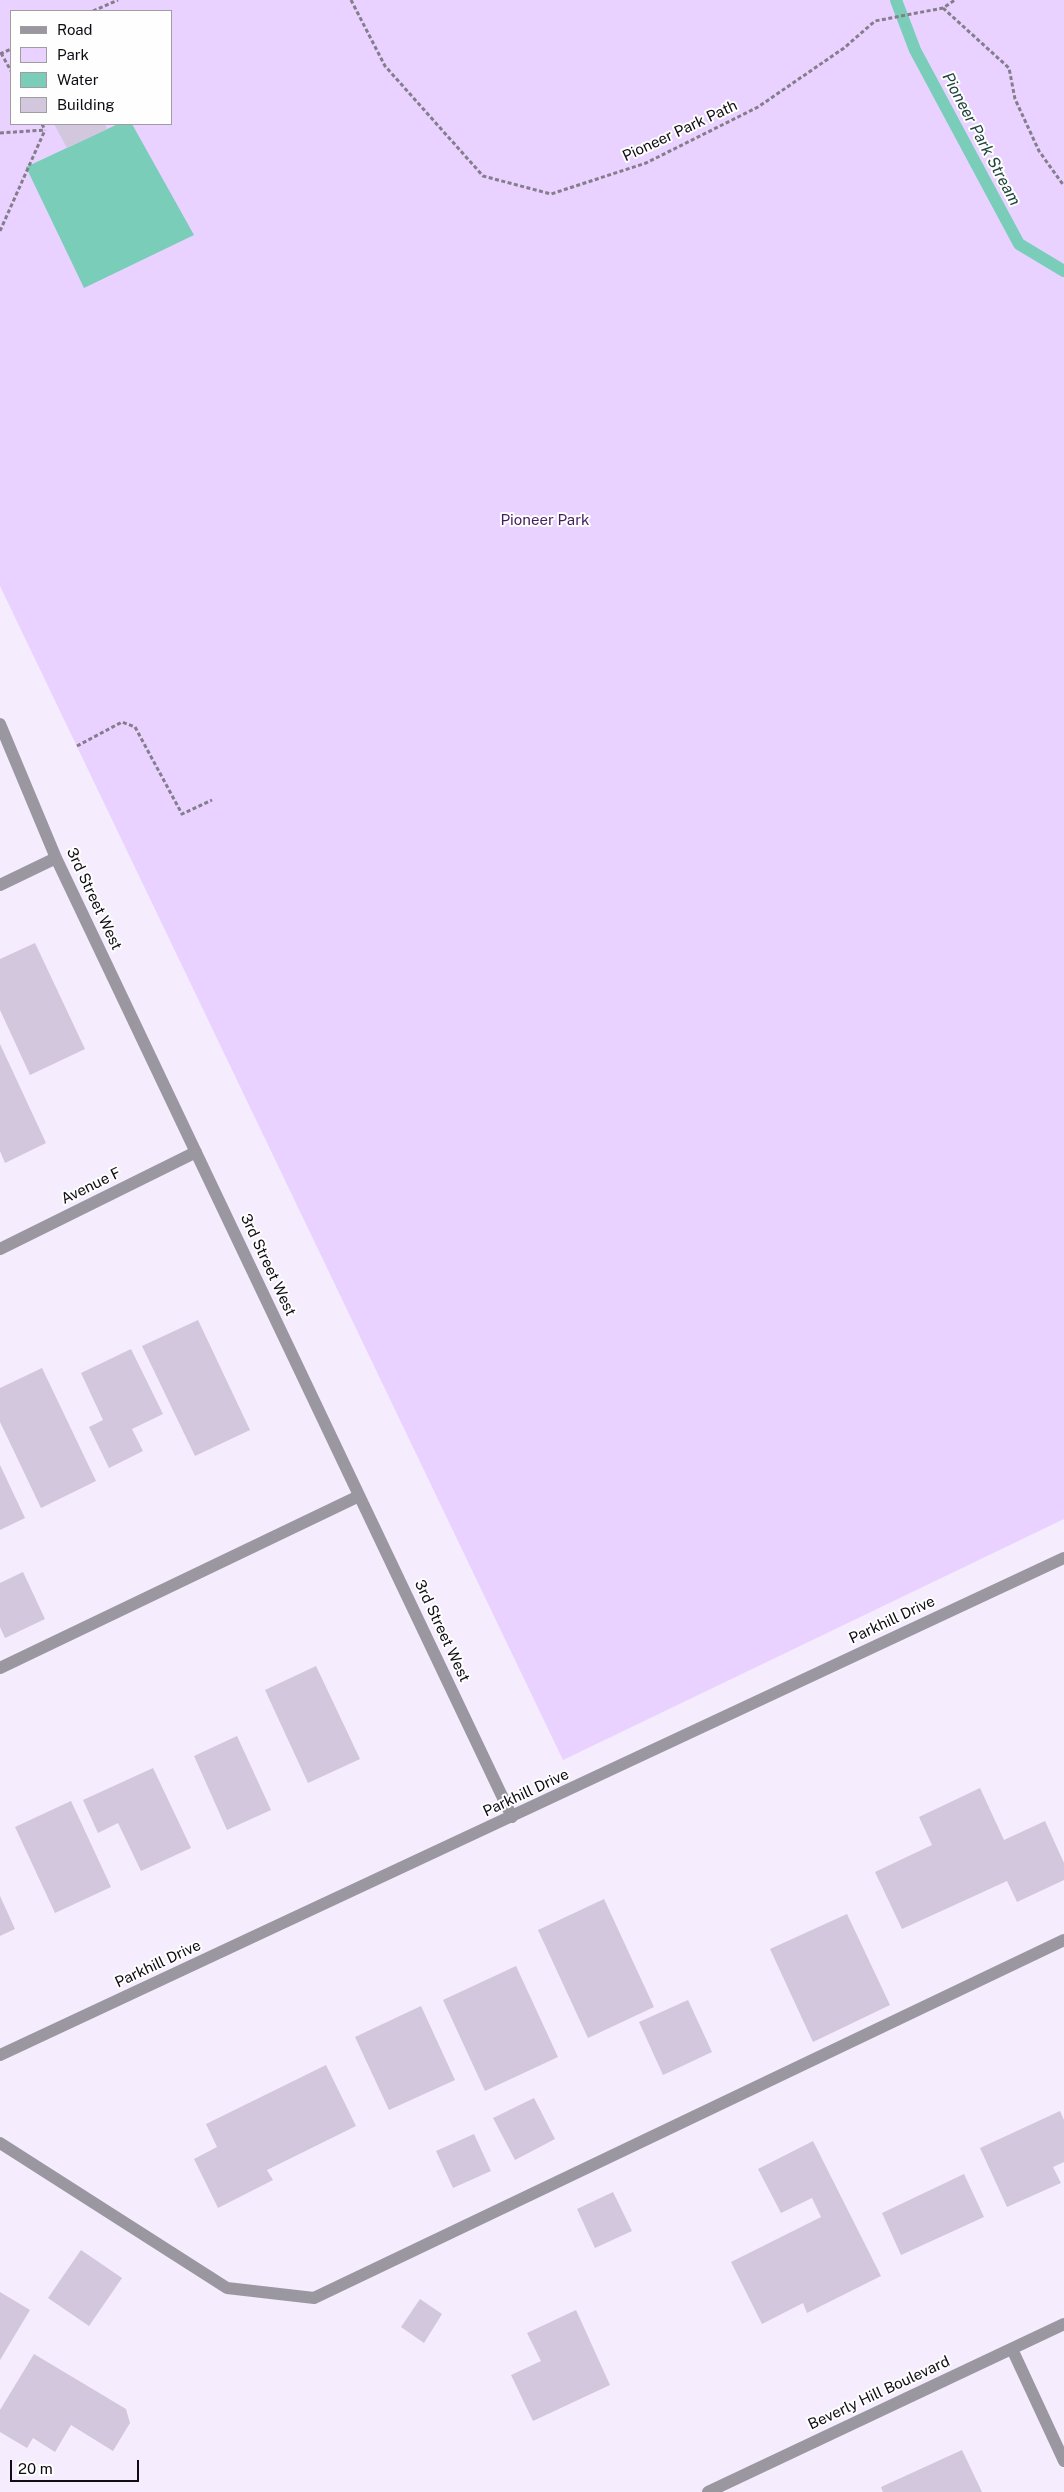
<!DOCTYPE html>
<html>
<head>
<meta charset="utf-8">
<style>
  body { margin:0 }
  #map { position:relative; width:1064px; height:2492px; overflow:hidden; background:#f5ecfe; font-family:"Public Sans",sans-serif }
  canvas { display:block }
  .legend { position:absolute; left:10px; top:10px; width:162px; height:115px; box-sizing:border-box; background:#fefefe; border:1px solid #9f9da0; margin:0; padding:6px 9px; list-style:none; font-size:15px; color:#100c13 }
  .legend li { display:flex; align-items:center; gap:10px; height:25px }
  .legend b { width:25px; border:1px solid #9f9da0 }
  .scale { position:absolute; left:10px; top:2460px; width:129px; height:22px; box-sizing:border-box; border:2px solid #100c13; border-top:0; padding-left:6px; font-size:15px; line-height:18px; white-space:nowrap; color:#100c13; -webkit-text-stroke:4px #fefefe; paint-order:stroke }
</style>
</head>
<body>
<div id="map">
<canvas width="1064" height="2492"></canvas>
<ul class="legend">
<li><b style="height:6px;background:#9b97a0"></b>Road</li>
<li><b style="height:14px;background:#e9d2ff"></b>Park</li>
<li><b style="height:14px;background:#7acdb8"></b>Water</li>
<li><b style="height:14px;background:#d2c7dd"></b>Building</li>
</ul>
<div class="scale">20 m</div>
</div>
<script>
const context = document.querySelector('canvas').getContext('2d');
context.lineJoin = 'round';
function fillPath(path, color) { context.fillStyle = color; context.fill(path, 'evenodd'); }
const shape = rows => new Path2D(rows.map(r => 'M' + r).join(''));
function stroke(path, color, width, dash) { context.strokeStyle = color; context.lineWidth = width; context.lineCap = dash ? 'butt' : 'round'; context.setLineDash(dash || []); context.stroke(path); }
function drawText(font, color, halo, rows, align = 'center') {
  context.font = font + ' "Public Sans",sans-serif'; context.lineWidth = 4; context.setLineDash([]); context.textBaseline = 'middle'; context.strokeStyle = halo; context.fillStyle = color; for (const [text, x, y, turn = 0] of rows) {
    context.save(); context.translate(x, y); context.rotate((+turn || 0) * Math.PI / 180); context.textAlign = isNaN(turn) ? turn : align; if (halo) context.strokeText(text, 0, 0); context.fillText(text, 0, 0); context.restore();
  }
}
fillPath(shape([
  [0,0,1064,0,1064,1519,563,1760,0,586],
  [11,11,171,11,171,124,11,124]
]), '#e9d2ff');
fillPath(shape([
  [118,124,132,124,194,235,84,288,26,167]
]), '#7acdb8');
stroke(shape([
  [896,0,915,50,1019,244,1064,271]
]), '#7acdb8', 12);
fillPath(shape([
  [54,124,105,124,107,129,67,148],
  [35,943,85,1049,30,1075,0,1010,0,959],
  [0,1044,46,1143,5,1163,0,1151],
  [198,1320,250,1430,195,1456,142,1346],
  [131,1349,163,1414,132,1429,143,1451,109,1468,89,1427,103,1420,81,1373],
  [42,1368,96,1481,41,1508,0,1422,0,1388],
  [0,1465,25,1518,0,1530],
  [23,1572,45,1619,5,1638,0,1627,0,1583],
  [316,1666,360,1759,308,1783,265,1690],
  [237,1736,271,1810,227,1830,194,1756],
  [153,1768,191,1848,141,1871,118,1823,98,1833,83,1800],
  [980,1788,1004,1840,1045,1821,1064,1863,1064,1880,1017,1902,1007,1881,902,1929,875,1872,932,1845,919,1817],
  [71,1801,111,1887,55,1913,15,1827],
  [0,1896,15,1929,0,1936],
  [604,1899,654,2007,588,2038,538,1930],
  [847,1914,890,2005,813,2042,770,1949],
  [516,1966,558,2057,485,2091,443,2000],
  [688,2000,712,2052,663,2075,639,2022],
  [421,2006,455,2080,389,2110,355,2037],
  [326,2065,356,2126,267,2170,273,2180,218,2208,194,2159,217,2147,206,2124],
  [534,2098,555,2139,515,2160,493,2118],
  [1060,2111,1064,2120,1064,2162,1053,2167,1061,2183,1007,2207,980,2148],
  [474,2134,491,2171,453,2188,436,2151],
  [813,2141,881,2276,807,2313,803,2303,762,2324,731,2262,821,2217,812,2198,781,2213,758,2169],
  [964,2174,984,2217,901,2255,882,2213],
  [613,2192,632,2231,595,2248,577,2209],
  [81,2250,122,2278,89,2326,48,2298],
  [0,2292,30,2310,0,2360],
  [420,2299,442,2314,424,2343,401,2327],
  [576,2310,610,2385,533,2421,511,2375,541,2361,527,2333],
  [34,2354,126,2409,130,2423,113,2451,71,2425,55,2452,33,2438,27,2448,0,2432,0,2410],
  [962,2450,982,2492,883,2492,881,2487]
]), '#d2c7dd');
stroke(shape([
  [351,0,385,66,483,176,551,194,646,163,758,107,844,48,875,21,943,8,955,0],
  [943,8,1009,68,1015,99,1039,151,1064,186],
  [93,11,118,0],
  [1,53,11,71],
  [0,54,11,49],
  [42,124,45,130],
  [0,133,45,130],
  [0,231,45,130],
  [77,746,122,722,135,727,182,814,212,800]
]), '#847d8a', 3, [4, 2.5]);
stroke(shape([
  [0,724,56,858,512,1817],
  [0,885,56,858],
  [0,1249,196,1152],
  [0,1668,359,1496],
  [0,2055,1064,1558],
  [0,2143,227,2288,314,2298,1064,1940],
  [1012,2349,1064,2461],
  [708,2492,1064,2324]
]), '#9b97a0', 12);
drawText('15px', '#100c13', '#fefefe', [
  ["Pioneer Park Path",680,131,-25],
  ["3rd Street West",94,899,65],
  ["Avenue F",91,1186,-26],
  ["3rd Street West",268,1265,65],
  ["Parkhill Drive",892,1620,-25],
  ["3rd Street West",442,1631,65],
  ["Parkhill Drive",526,1793,-25],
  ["Parkhill Drive",158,1964,-25],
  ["Beverly Hill Boulevard",879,2393,-25]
]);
drawText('15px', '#451d61', '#fefefe', [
  ["Pioneer Park",545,520]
]);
drawText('italic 16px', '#1f453c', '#fefefe', [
  ["Pioneer Park Stream",981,139,62]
]);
</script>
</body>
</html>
